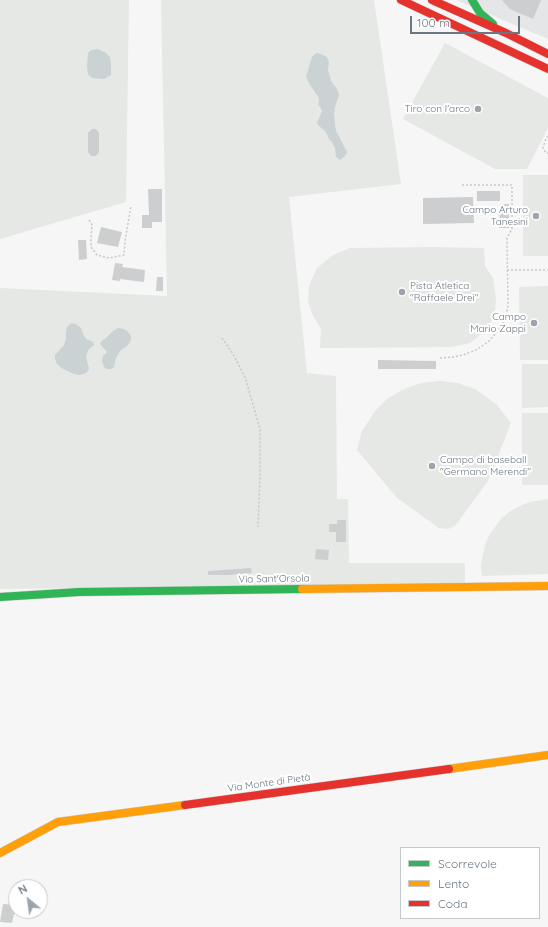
<!DOCTYPE html>
<html>
<head>
<meta charset="utf-8">
<style>
  body { margin:0 }
  #map { position:relative; width:548px; height:927px; overflow:hidden; background:#f6f6f6; font-family:Quicksand,sans-serif }
  canvas { display:block }
  .legend { position:absolute; left:400px; top:847px; width:140px; height:72px; box-sizing:border-box; background:#fff; border:1px solid #c3c9cd; margin:0; padding:5px 7px; list-style:none; font-size:12px; color:#6a7782 }
  .legend li { display:flex; align-items:center; gap:8px; height:20px }
  .legend b { width:20px; border:1px solid #c3c9cd }
  .north { position:absolute; left:8px; top:879px; width:40px; height:40px; box-sizing:border-box; background:#fff; border:1px solid #c3c9cd; border-radius:50%; rotate:331deg; font-size:11px; font-weight:700; line-height:16px; text-align:center; color:#6a7782 }
  .north::after { content:''; display:block; margin:auto; width:14px; height:18px; background:#9ba3ab; clip-path:polygon(50% 0,100% 100%,50% 72%,0 100%) }
  .scale { position:absolute; left:410px; top:16px; width:110px; height:18px; box-sizing:border-box; border:2px solid #6a7782; border-top:0; padding-left:5px; font-size:12px; line-height:14px; white-space:nowrap; color:#6a7782; -webkit-text-stroke:3px #fff; paint-order:stroke }
</style>
</head>
<body>
<div id="map">
<canvas width="548" height="927"></canvas>
<ul class="legend">
<li><b style="height:5px;background:#30b455"></b>Scorrevole</li>
<li><b style="height:5px;background:#ff9f0a"></b>Lento</li>
<li><b style="height:5px;background:#e5322d"></b>Coda</li>
</ul>
<div class="north">N</div>
<div class="scale">100 m</div>
</div>
<script>
const context = document.querySelector('canvas').getContext('2d');
context.lineJoin = 'round';
function fillPath(path, color) { context.fillStyle = color; context.fill(path, 'evenodd'); }
const shape = rows => new Path2D(rows.map(r => 'M' + r).join(''));
function stroke(path, color, width, dash) { context.strokeStyle = color; context.lineWidth = width; context.lineCap = dash ? 'butt' : 'round'; context.setLineDash(dash || []); context.stroke(path); }
function drawText(font, color, halo, rows, align = 'center') {
  context.font = font + ' Quicksand,sans-serif'; context.lineWidth = 4; context.setLineDash([]); context.textBaseline = 'middle'; context.strokeStyle = halo; context.fillStyle = color; for (const [text, x, y, turn = 0] of rows) {
    context.save(); context.translate(x, y); context.rotate((+turn || 0) * Math.PI / 180); context.textAlign = isNaN(turn) ? turn : align; if (halo) context.strokeText(text, 0, 0); context.fillText(text, 0, 0); context.restore();
  }
}
fillPath(shape([
  [456,0,548,0,548,39]
]), '#e5e6e7');
fillPath(shape([
  [0,0,129,0,126,202,0,239],
  [161,0,374,0,401,184,289,197,307,373,336,376,337,499,348,499,349,563,465,563,465,583,0,589,0,288,167,296],
  [445,43,548,98,548,128,527,169,495,169,403,119],
  [523,175,548,175,548,256,523,256],
  [431,247,484,248,485,266,493,278,496,298,495,314,487,330,470,343,452,347,320,348,321,329,313,316,308,301,309,286,317,268,333,255,350,248],
  [548,286,548,360,520,360,519,287],
  [522,364,548,364,548,407,522,408],
  [440,381,458,383,477,390,496,404,511,423,488,481,455,526,448,529,439,528,397,498,357,450,362,431,375,411,387,399,402,390,421,383],
  [522,413,548,413,548,485,522,485],
  [548,499,548,574,482,576,481,566,482,558,486,542,490,534,501,519,509,512,520,506,530,502]
]), '#e5e8e4');
fillPath(shape([
  [98,49,106,53,110,57,111,64,111,75,104,79,92,78,88,74,87,67,88,53,91,50],
  [318,53,327,57,329,62,328,70,331,81,337,89,339,95,335,107,334,114,335,125,336,131,347,152,345,156,340,160,336,157,335,148,332,142,329,139,327,134,324,130,319,126,317,123,322,111,320,107,318,105,319,102,319,98,310,85,306,77,312,57,315,54],
  [71,323,76,324,81,328,84,336,86,339,93,342,94,345,89,349,87,353,86,357,89,369,86,373,80,375,74,374,63,369,57,364,55,359,55,355,64,345,66,339,66,332,67,327],
  [118,328,124,329,128,332,131,336,131,340,128,345,120,351,116,358,114,367,112,369,107,369,104,367,102,361,103,356,107,352,100,344,101,342,106,338,113,331]
]), '#cbd2d4');
fillPath(shape([
  [502,0,541,0,533,19,510,9],
  [92,129,96,129,99,133,99,152,96,156,91,156,88,152,88,133],
  [148,189,162,189,162,222,152,222,152,228,142,228,142,215,149,215],
  [477,191,500,191,500,201,477,201],
  [473,197,474,223,423,224,423,198],
  [500,204,509,204,509,228,499,228],
  [101,227,122,232,118,247,97,243],
  [78,240,86,240,87,259,79,260],
  [115,263,123,264,122,267,145,270,144,282,120,279,120,281,112,280],
  [157,277,163,277,163,291,156,291],
  [378,360,436,361,436,369,378,369],
  [337,520,346,520,346,542,336,542,336,532,329,532,329,524,337,524],
  [316,549,329,550,328,560,315,559],
  [251,568,252,573,229,575,208,575,208,571],
  [3,904,16,905,16,914,14,914,12,923,0,922]
]), '#cdcecf');
const fast = shape([
  [472,0,480,13,493,24],
  [0,597,79,592,302,589]
]);
const slow = shape([
  [302,589,548,586],
  [449,769,548,755],
  [0,853,58,822,185,805]
]);
const jam = shape([
  [401,0,548,69],
  [432,0,506,33,548,54],
  [185,805,449,769]
]);
stroke(fast, '#d2d3d3', 9);
stroke(slow, '#d2d3d3', 9);
stroke(jam, '#d2d3d3', 9);
stroke(shape([
  [548,136,546,138,543,148,546,153,548,153],
  [89,220,92,225,91,237,91,247,97,255,109,258,124,255,125,241,131,206],
  [507,270,548,270],
  [222,338,233,354,245,377,260,429,260,476,258,527],
  [440,358,453,357,463,355,476,350,488,342,497,332,504,321,508,307,507,238,512,229,512,185,461,185]
]), '#c7c8c9', 1.5, [2, 2]);
stroke(fast, '#30b455', 8);
stroke(slow, '#ff9f0a', 8);
stroke(jam, '#e5322d', 8);
for (const [x, y, r, color] of [
  [478,109,4,"#9ba3ab"],
  [536,216,4,"#9ba3ab"],
  [402,292,4,"#9ba3ab"],
  [534,323,4,"#9ba3ab"],
  [432,466,4,"#9ba3ab"]
]) { const dot = new Path2D(); dot.arc(x, y, r, 0, 2 * Math.PI); context.fillStyle = color; context.fill(dot); stroke(dot, '#fff', 1.5); }
drawText('10px', '#6a7782', '#fff', [
  ["Tiro con l'arco",470,109],
  ["Campo Arturo",528,210],
  ["Tanesini",528,222],
  ["Pista Atletica",410,286,"left"],
  ["\"Raffaele Drei\"",410,298,"left"],
  ["Campo",526,317],
  ["Mario Zappi",526,329],
  ["Campo di baseball",440,460,"left"],
  ["\"Germano Merendi\"",440,472,"left"]
], 'right');
drawText('10px', '#6a7782', '#fff', [
  ["Via Sant'Orsola",274,579,-1],
  ["Via Monte di Pietà",269,783,-8]
]);
</script>
</body>
</html>
